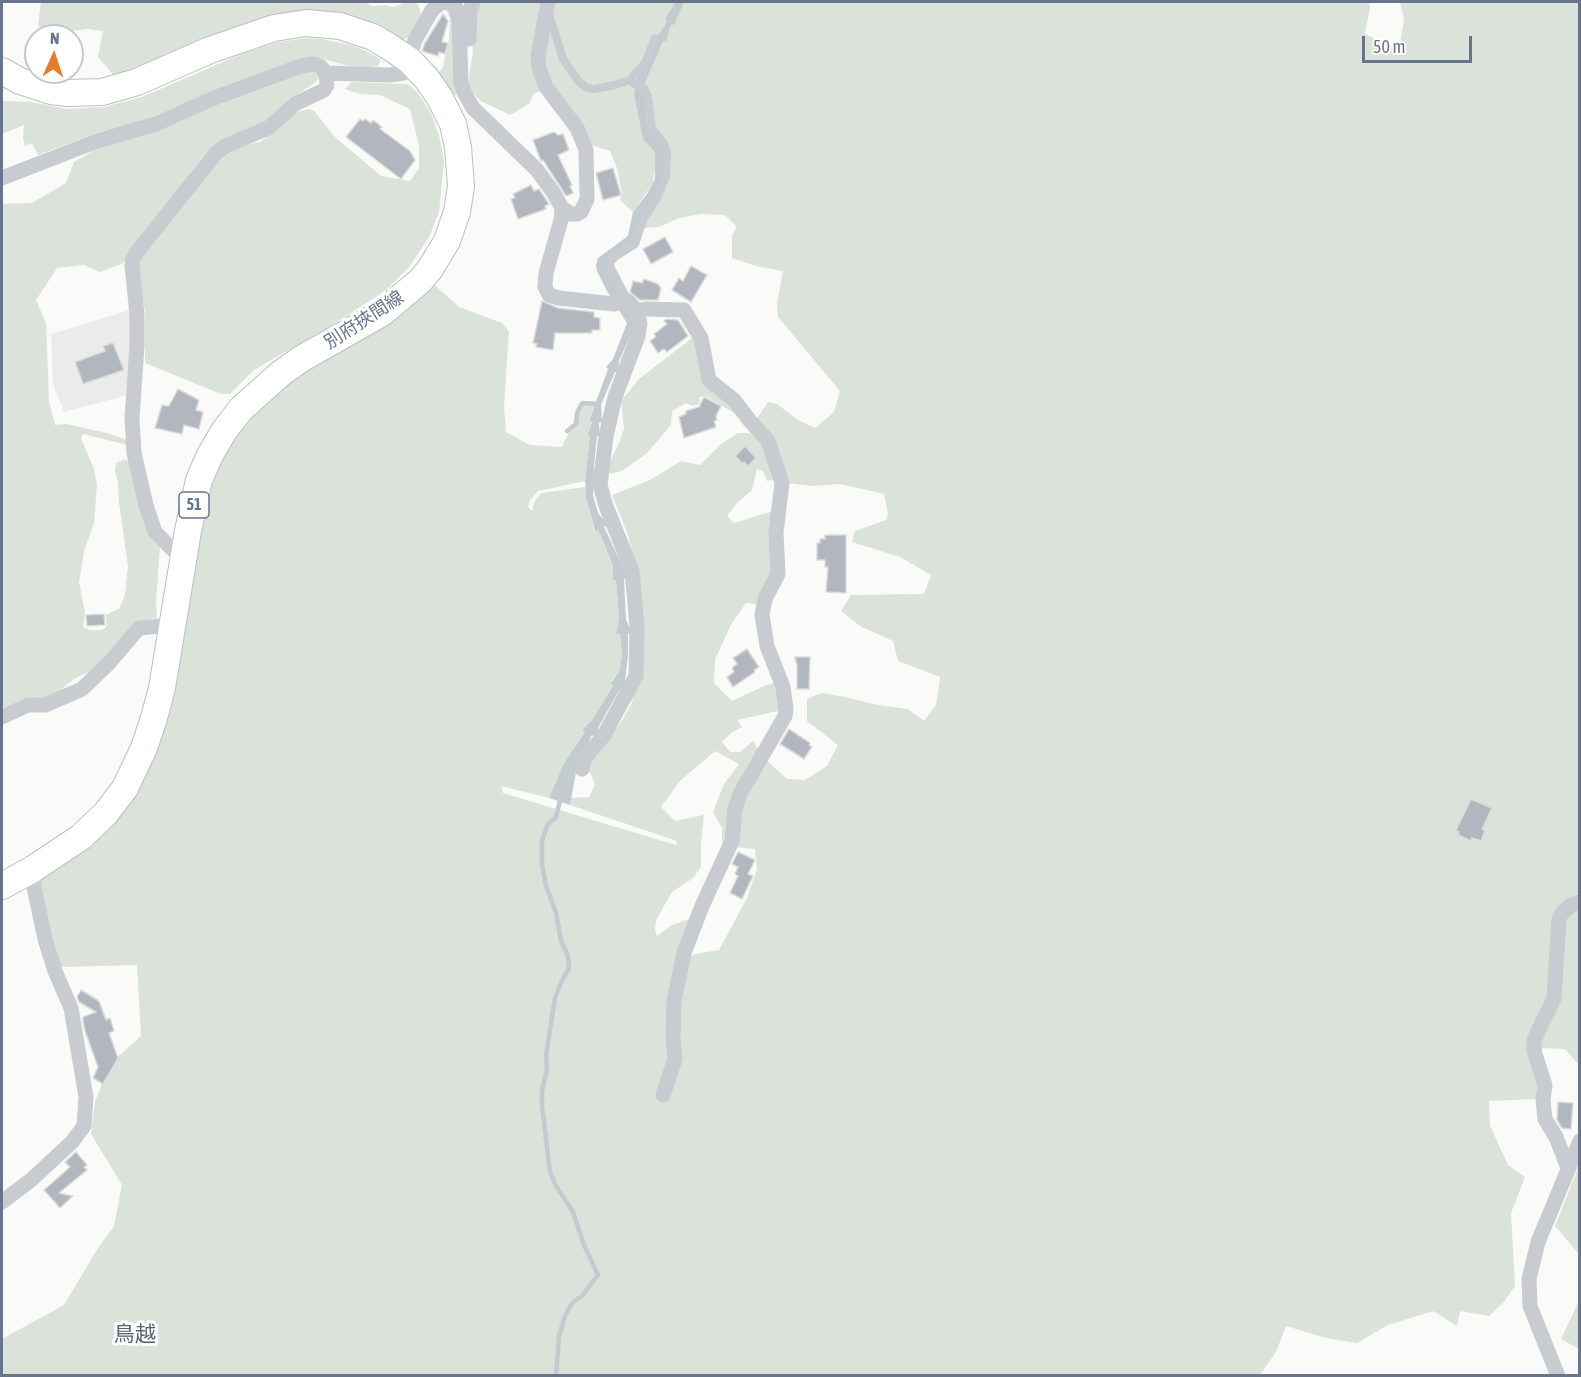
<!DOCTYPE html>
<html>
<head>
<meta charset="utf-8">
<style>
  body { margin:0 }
  #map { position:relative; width:1581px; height:1377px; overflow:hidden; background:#fafaf8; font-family:"Asap Condensed",sans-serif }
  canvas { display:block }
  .frame { position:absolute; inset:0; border:3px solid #68748a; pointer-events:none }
  .north { position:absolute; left:24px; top:24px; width:60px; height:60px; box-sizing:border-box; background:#fff; border:2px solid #c3c7d0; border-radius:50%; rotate:3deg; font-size:16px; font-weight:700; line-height:24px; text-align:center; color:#68748a }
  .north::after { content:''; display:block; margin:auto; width:21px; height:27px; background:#e87b2a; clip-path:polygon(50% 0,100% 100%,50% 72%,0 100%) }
  .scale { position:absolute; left:1362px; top:36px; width:110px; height:27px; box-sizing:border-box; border:3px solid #68748a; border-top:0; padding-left:8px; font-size:18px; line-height:21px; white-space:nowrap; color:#68748a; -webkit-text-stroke:4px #fff; paint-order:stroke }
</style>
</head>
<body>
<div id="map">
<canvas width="1581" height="1377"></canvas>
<div class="frame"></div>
<div class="north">N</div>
<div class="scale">50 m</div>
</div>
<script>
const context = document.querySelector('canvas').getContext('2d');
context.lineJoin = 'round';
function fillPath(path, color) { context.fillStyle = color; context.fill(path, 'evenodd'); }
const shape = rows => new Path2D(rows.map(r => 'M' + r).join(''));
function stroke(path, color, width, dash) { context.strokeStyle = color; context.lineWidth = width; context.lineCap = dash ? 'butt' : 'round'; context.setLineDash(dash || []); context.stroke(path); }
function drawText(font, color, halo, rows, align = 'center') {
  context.font = font + ' "Asap Condensed","Noto Sans JP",sans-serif'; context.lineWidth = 6; context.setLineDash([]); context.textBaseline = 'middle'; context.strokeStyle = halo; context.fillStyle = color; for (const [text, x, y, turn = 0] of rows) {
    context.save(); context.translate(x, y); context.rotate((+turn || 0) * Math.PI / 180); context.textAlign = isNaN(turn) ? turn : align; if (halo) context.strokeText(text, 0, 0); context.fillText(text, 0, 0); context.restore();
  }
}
fillPath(shape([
  [130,310,131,331,128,395,64,412,53,384,51,334]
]), '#ebebeb');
fillPath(shape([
  [41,2,364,2,372,6,385,5,394,7,406,2,415,2,419,6,422,18,413,34,402,41,342,17,116,78,98,57,103,31,88,29,46,34,38,25],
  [476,2,544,2,543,90,533,94,530,103,510,115,481,101,469,89,469,76,473,52,471,25],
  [553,2,1369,2,1370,7,1365,34,1399,50,1404,19,1400,2,1579,2,1579,1063,1577,1063,1565,1049,1543,1048,1538,1059,1541,1099,1489,1101,1490,1126,1508,1165,1525,1177,1511,1213,1515,1286,1503,1303,1489,1316,1460,1311,1457,1326,1433,1311,1388,1325,1357,1343,1326,1338,1286,1326,1276,1352,1259,1376,2,1376,2,1339,64,1305,98,1248,114,1226,122,1185,91,1134,95,1102,110,1064,141,1036,137,965,61,967,41,900,40,875,120,811,214,469,236,431,270,394,431,282,459,307,502,323,509,332,504,407,506,432,530,445,562,447,569,432,577,424,577,414,581,406,583,404,594,406,589,420,592,421,588,433,590,434,585,481,538,491,530,500,528,507,532,511,535,501,541,493,585,487,594,531,598,530,606,548,613,566,613,579,616,580,619,618,616,634,620,634,622,656,619,672,611,682,613,686,592,720,582,730,585,732,564,763,549,798,501,786,503,793,676,845,677,841,570,805,571,798,589,797,595,785,591,774,587,769,606,737,620,724,631,705,639,676,637,572,628,535,612,495,650,480,681,461,700,465,721,444,738,433,749,433,761,439,777,475,772,480,767,481,763,471,757,469,752,490,736,504,727,516,734,523,776,510,775,566,761,605,746,603,732,623,715,659,714,683,732,701,764,686,778,682,782,710,737,720,742,727,731,733,722,742,730,752,740,752,753,741,763,757,787,779,805,780,827,766,838,745,807,721,807,699,822,693,845,697,878,705,908,709,924,721,936,705,940,677,898,661,893,641,860,626,841,611,851,595,924,594,931,575,900,557,852,542,855,531,886,520,888,514,884,494,840,484,812,486,787,483,757,418,768,402,777,404,798,420,815,428,834,412,840,391,778,317,777,303,783,271,760,267,732,258,732,235,737,227,725,215,701,214,679,218,659,227,642,228,662,193,652,93,648,87,632,76,615,83,588,86,581,82,564,57,551,13],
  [715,751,739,764,724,784,713,812,722,828,722,846,755,849,757,869,747,898,719,950,695,954,678,963,693,918,672,925,657,936,655,929,656,920,672,892,693,878,701,867,701,842,704,815,675,821,661,807,680,781],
  [445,8,452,10,459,94,451,97,436,76,443,67,449,40,450,18],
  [549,18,564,63,587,90,628,82,635,87,634,95,643,139,655,152,656,162,653,183,633,212,620,200,622,193,617,168,610,151,591,145,549,83,543,63],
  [307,38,321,39,352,45,366,51,380,59,380,61,378,66,365,67,348,66,320,58,301,59,242,80,139,123,99,132,38,155,32,143,25,146,23,139,24,125,2,134,2,101,31,102,67,109,104,107,142,97,239,55,278,42],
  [306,71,314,72,320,76,316,82,289,100,259,126,230,135,216,143,201,159,179,188,141,235,124,263,100,272,84,265,57,268,36,300,46,323,49,402,55,425,67,424,107,433,127,440,128,445,83,434,81,438,94,469,97,485,94,523,84,551,79,582,85,613,83,627,90,630,102,630,107,626,106,615,120,608,125,594,128,566,119,502,118,482,115,471,116,463,125,459,129,462,145,523,152,540,160,547,156,602,157,619,153,618,137,625,93,670,74,679,58,692,48,697,25,699,2,708,2,204,32,203,66,183,74,162,103,145],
  [352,82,408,84,417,92,431,113,439,135,444,161,439,212,429,237,410,266,388,288,377,296,332,325,254,370,230,394,221,394,145,363,145,311,139,283,139,265,143,253,223,154,244,145,260,142,275,131,285,119,300,111,310,109,315,112,335,137,381,176,410,181,419,168,419,146,410,109,380,95,360,94,345,89],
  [696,335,700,350,732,403,736,414,706,396,700,397,699,404,693,406,686,403,672,411,671,425,647,453,622,471,610,474,607,468,619,443,624,429,621,401,639,379],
  [1579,1166,1580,1254,1579,1254,1555,1226],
  [1579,1301,1579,1349,1561,1339]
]), '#dae2d9');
fillPath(shape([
  [676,2,684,2,674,25,671,24,666,41,663,41,644,85,647,121,650,129,663,146,663,179,655,197,641,216,633,242,615,255,606,266,634,320,634,327,619,361,618,373,615,372,601,405,602,422,599,423,600,436,597,436,594,465,593,495,598,513,608,525,604,527,628,578,624,579,626,620,632,632,628,634,628,656,624,690,620,689,599,726,596,738,592,735,584,752,577,767,570,805,549,798,564,763,585,732,582,730,592,720,613,686,611,683,619,672,622,656,620,634,616,634,619,618,616,580,613,580,613,566,606,548,598,530,595,531,586,497,585,481,590,435,588,434,592,422,589,421,608,369,606,367,613,359,627,323,607,291,597,271,596,265,598,258,628,236,633,212,647,194,655,179,655,152,643,139,634,95,635,87,638,74,657,37,667,22,665,19]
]), '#c3cad0');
stroke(shape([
  [567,431,576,424,577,413,581,405,583,403,598,404],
  [556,1376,559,1336,565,1316,572,1303,582,1296,598,1275,584,1245,573,1212,556,1186,550,1172,542,1106,542,1091,547,1070,546,1056,555,998,561,983,569,968,568,955,561,941,556,913,546,886,542,865,542,840,548,824,556,817,561,797]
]), '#c3cad0', 4.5);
const building = shape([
  [443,14,448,21,442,42,448,43,445,54,439,52,438,56,422,51,425,43,443,14],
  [360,119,363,121,365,119,371,123,373,120,382,127,380,129,410,151,415,160,401,179,346,137,360,119],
  [554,132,558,135,563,134,569,150,558,155,572,185,570,186,573,193,566,196,543,160,541,161,533,140,554,132],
  [613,168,621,195,603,200,596,173,613,168],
  [531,185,534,191,539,189,549,204,545,206,546,209,518,219,511,199,515,198,513,194,531,185],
  [665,237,673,252,651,264,643,249,665,237],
  [691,266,707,275,691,302,672,290,679,278,683,281,691,266],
  [644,279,658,284,661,288,658,300,640,300,630,292,633,281,642,283,644,279],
  [542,301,558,308,594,312,594,317,600,318,600,330,592,330,592,333,555,333,553,350,536,347,537,344,533,343,542,301],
  [666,319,678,320,688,336,667,352,664,349,658,353,650,341,656,337,654,334,667,324,664,321,666,319],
  [113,343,124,370,83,384,75,362,105,351,103,346,113,343],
  [178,389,199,400,196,410,203,412,199,429,184,425,182,434,155,428,162,405,169,406,178,389],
  [704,397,721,406,716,416,717,420,714,421,716,427,684,438,679,417,686,414,686,411,699,407,704,397],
  [745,446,756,458,748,466,744,462,743,464,735,456,745,446],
  [825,535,846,535,846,593,826,592,828,567,825,567,825,560,817,560,817,543,820,543,820,539,825,539,825,535],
  [104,614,105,625,87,626,86,615,104,614],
  [747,649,759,667,754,670,755,672,733,687,727,677,734,672,732,668,737,664,733,658,747,649],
  [795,657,810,657,809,689,797,689,797,666,795,657],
  [789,729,810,743,809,745,812,747,804,759,780,744,789,729],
  [1471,799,1492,808,1482,829,1485,831,1481,841,1472,838,1471,841,1458,835,1459,832,1456,830,1471,799],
  [738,852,755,860,748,874,753,876,742,899,730,893,738,876,735,874,738,867,732,864,738,852],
  [81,990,99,1001,106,1020,110,1018,114,1031,109,1033,118,1058,103,1084,93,1078,98,1067,85,1031,83,1021,83,1017,96,1012,79,1002,77,997,81,990],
  [1558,1102,1573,1103,1571,1129,1562,1128,1557,1120,1558,1102],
  [76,1152,87,1165,84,1167,87,1170,59,1193,73,1196,60,1208,44,1190,70,1167,65,1162,76,1152]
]);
fillPath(building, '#b1b6bf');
stroke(building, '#dcdcda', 1.5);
const primary = shape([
  [2,71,20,81,51,91,68,93,102,92,137,82,210,50,274,28,306,23,340,26,373,37,388,46,409,60,427,79,440,98,453,124,458,147,461,186,457,212,447,241,430,269,420,281,382,313,301,359,280,374,241,409,224,431,210,455,199,480,188,531,162,688,154,718,144,748,125,788,106,813,81,837,33,869,2,886]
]);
stroke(primary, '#bbbec3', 28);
stroke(shape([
  [549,14,563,59,579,82,587,88,594,89,615,85,630,80,634,84,644,88,648,95,652,129,663,142,667,152,666,176,658,196,643,220,635,244,616,256,611,261,610,266,628,301],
  [630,80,645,63,655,38]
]), '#c8cbcf', 8);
stroke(shape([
  [469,39,470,10,473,2],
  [326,73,389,75,404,73,415,40,432,10,442,2,451,3,456,8,459,20,461,83,465,94,473,108,537,170,553,192,562,208,571,214,577,214,581,212,587,199,586,150,577,128,546,87,539,68,538,56,548,2],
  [2,178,97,141,156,124,214,98,301,66,312,64,320,66,326,73,327,85,324,90,295,104,268,128,225,146,216,153,137,252,133,259,132,266,137,314,137,346,132,418,134,453,146,505,155,532,172,549,184,554],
  [562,208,561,220,546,273,545,287,549,295,559,298,614,304,628,301,637,311,646,309,684,310,701,338,709,380,734,400,750,421,768,441,782,483,776,532,778,574,765,599,762,615,767,646,783,687,786,709,785,716,740,794,735,809,732,841,702,906,684,953,674,1001,673,1038,675,1059,663,1095],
  [2,717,28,705,45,705,82,689,110,662,139,628,172,625],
  [582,769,585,758,604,735,636,676,637,626,632,571,606,506,600,485,606,436,615,397,638,336,640,323,637,311],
  [1568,1168,1556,1137,1545,1119,1543,1100,1545,1085,1534,1051,1534,1040,1554,998,1559,919,1562,913,1570,906,1580,902],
  [2,1202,31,1180,72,1142,84,1126,86,1097,71,1008,55,971,45,939,34,887,33,869],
  [1558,1376,1530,1306,1529,1279,1538,1242,1580,1141]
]), '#c8cbcf', 15);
stroke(primary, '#fff', 26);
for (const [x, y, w] of [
  [194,505,30]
]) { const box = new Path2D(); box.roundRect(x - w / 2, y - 13, w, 26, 4.5); context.fillStyle = '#fff'; context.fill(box); stroke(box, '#68748a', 1.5); }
drawText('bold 16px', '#68748a', null, [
  ["51",194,505]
]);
drawText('18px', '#68748a', '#fff', [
  ["別府挾間線",364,320,-33]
]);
drawText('21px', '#565f6f', '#fff', [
  ["鳥越",135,1334]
]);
</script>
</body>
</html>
